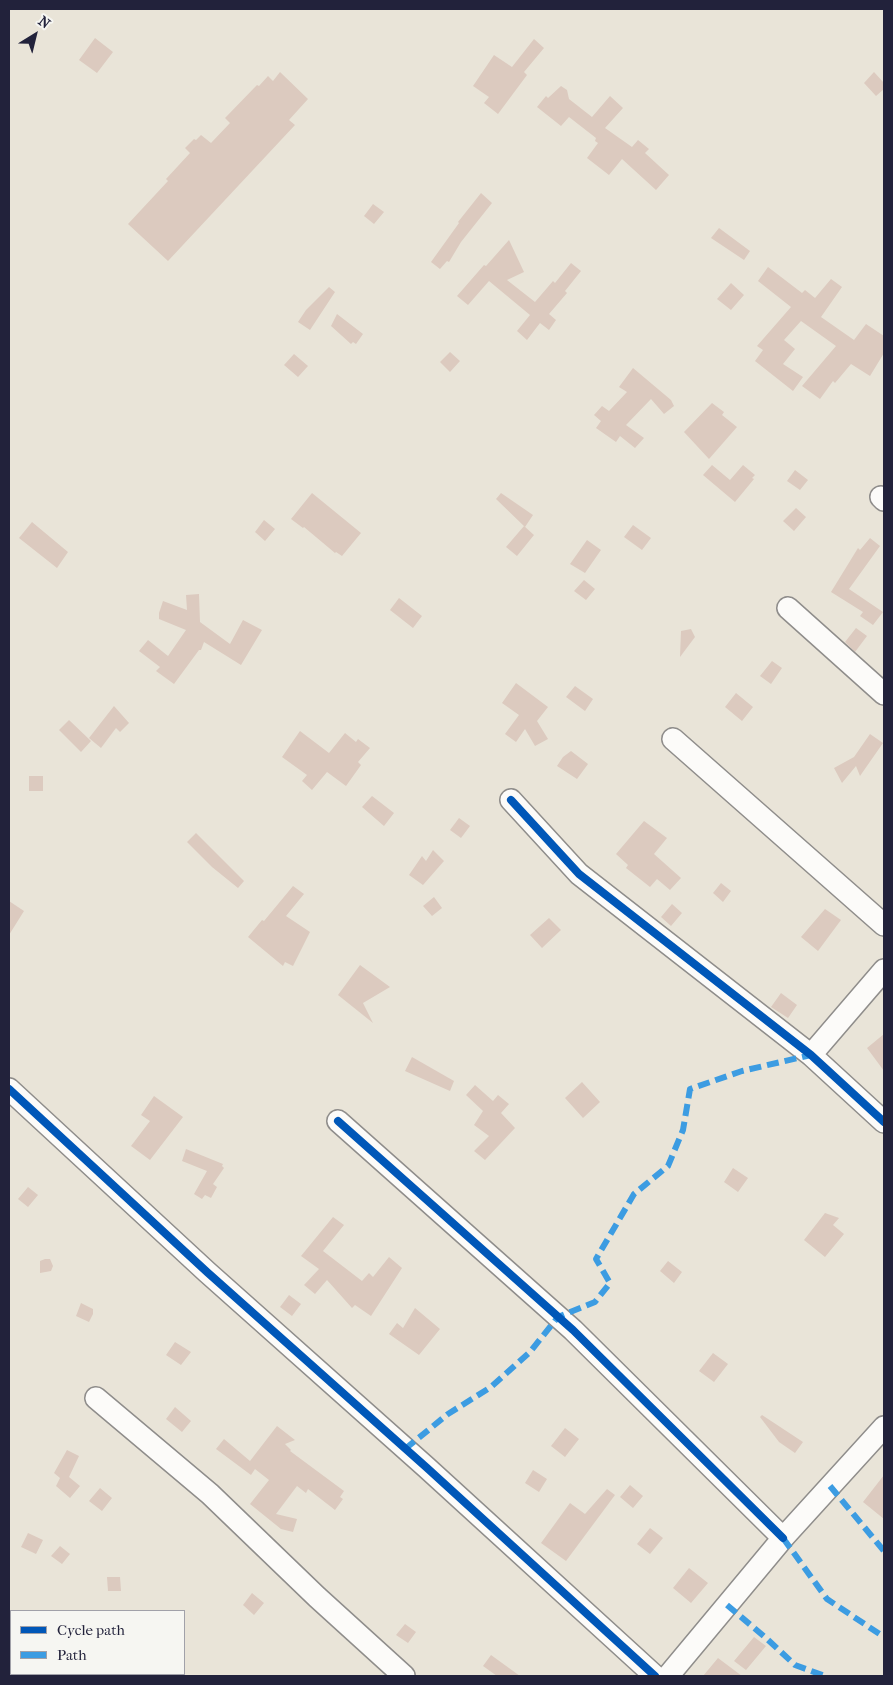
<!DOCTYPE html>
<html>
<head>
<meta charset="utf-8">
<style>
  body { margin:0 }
  #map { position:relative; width:893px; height:1685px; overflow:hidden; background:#e9e4d8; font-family:"IM FELL French Canon",serif }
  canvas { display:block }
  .frame { position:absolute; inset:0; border:10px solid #22223b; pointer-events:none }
  .legend { position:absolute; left:10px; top:1610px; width:175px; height:65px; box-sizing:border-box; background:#f6f6f2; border:1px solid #a1a1a9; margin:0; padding:6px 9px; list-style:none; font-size:15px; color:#22223b }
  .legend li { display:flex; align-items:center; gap:10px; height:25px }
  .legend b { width:25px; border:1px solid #a1a1a9 }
  .north { position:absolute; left:10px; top:10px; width:50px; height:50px; -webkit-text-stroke:4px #f6f6f2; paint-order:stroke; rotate:36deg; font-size:14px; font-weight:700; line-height:20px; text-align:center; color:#22223b }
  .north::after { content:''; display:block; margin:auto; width:18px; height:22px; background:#22223b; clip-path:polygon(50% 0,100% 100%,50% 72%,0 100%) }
</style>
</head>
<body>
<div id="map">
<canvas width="893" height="1685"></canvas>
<div class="frame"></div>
<ul class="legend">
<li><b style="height:6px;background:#0057b8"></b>Cycle path</li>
<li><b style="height:6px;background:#3c9ce2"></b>Path</li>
</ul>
<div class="north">N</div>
</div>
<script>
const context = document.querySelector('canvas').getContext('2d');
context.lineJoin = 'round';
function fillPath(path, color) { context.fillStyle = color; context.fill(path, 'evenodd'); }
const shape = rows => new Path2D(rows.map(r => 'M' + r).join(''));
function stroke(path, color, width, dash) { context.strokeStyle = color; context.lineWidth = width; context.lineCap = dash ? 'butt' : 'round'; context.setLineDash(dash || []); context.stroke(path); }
fillPath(shape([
  [95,38,113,52,97,73,79,60],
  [534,39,544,48,524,72,527,75,498,114,484,103,489,97,473,86,494,55,512,67],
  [280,72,308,99,289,120,295,125,168,261,128,224,168,181,166,179,190,153,185,148,194,139,196,140,201,135,211,143,230,123,225,118,257,85,259,86,268,76,273,81],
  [874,72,884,83,884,89,876,96,864,83],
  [561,86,567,90,569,99,592,117,610,96,623,108,605,128,632,147,638,140,649,149,645,153,669,175,656,190,622,159,609,175,587,158,598,143,595,141,596,138,569,117,561,126,537,107,546,96,548,98],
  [481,193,492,203,461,242,449,262,447,261,440,269,431,262,459,223,458,222],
  [373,204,384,212,374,224,364,216],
  [719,228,750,251,744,260,711,238],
  [509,240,524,272,507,280,535,302,553,281,555,283,571,263,581,271,565,291,567,293,549,314,556,320,549,330,540,323,527,340,517,331,530,315,489,281,468,305,457,296,484,265,486,266],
  [768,267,802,293,805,290,815,298,831,279,842,287,821,317,854,340,866,324,884,336,884,353,870,376,851,364,835,383,833,381,820,399,802,386,836,346,801,321,784,340,795,349,783,364,803,377,793,391,755,361,763,350,757,346,791,307,758,281],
  [731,283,744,295,731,310,717,299],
  [329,287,335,292,310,330,298,322,306,310],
  [337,314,363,334,356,344,353,342,351,344,331,326],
  [450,352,460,361,450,372,440,362],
  [294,354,308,366,298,377,284,365],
  [633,368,671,400,674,406,664,414,651,399,626,425,644,438,635,448,620,436,616,442,596,428,601,421,594,415,602,406,609,411,627,392,619,387],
  [712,403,724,412,722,415,737,427,709,459,684,432],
  [712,465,730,480,743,465,755,475,752,478,754,479,735,502,703,475],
  [795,470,808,480,800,490,787,481],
  [312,493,361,533,342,556,336,552,335,553,304,527,303,528,291,519],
  [501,493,533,515,525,527,496,499],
  [796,508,806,517,794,531,783,521],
  [264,520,275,529,265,541,255,532],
  [32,522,68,552,57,568,19,538],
  [633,525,651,538,642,550,624,537],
  [524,526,534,535,517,556,506,547],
  [870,538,880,546,849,589,883,612,873,625,860,616,863,612,831,592,858,548,860,550],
  [587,540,601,550,585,573,570,564],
  [584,580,595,589,586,600,574,591],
  [199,594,200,622,230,644,243,620,262,630,241,665,204,642,201,650,199,650,174,684,156,671,160,667,139,651,148,640,168,656,186,630,159,619,159,613,163,601,187,610,186,595],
  [399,598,422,616,413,628,390,610],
  [856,628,867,636,855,652,845,642],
  [691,629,695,637,680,657,681,631],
  [772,661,782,668,771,684,760,676],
  [516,683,548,707,537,721,548,739,535,746,525,729,516,742,505,734,519,715,502,703],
  [575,686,593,699,585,711,566,697],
  [736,693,753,707,742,721,725,707],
  [114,706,129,723,120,732,116,728,101,748,89,738],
  [69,720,91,741,81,752,59,730],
  [300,731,329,753,345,733,356,742,358,739,370,748,358,762,361,765,346,786,327,772,312,790,302,781,307,775,282,757],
  [870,734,883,743,860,776,856,766,842,783,834,768,854,757],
  [571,751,588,764,577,779,557,766,563,757],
  [29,776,43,776,43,791,29,791],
  [372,796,394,813,384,826,362,807],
  [459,818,470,826,461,838,450,830],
  [644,821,667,838,654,854,681,878,670,890,657,879,650,887,626,868,628,865,616,854],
  [196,833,244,881,238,888,212,867,187,842],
  [433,850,444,861,423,885,409,875,422,856,426,861],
  [721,883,731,891,723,902,713,893],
  [293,886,304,894,286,916,310,932,293,966,285,962,283,966,248,937,262,920,264,921],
  [434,897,442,908,432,916,423,906],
  [9,901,24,911,9,935],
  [672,904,682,913,671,926,661,917],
  [825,909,841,920,818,951,801,937],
  [549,918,561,930,542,948,530,935],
  [360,965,390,987,363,1003,373,1023,338,995],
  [781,993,797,1005,788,1018,771,1007],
  [884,1034,884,1071,867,1048],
  [412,1057,454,1081,450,1091,405,1071],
  [582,1082,600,1102,583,1118,565,1098],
  [475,1085,493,1101,498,1095,509,1104,501,1113,515,1128,485,1160,474,1151,489,1136,474,1125,483,1111,466,1095],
  [154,1096,183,1117,150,1160,131,1146,150,1121,141,1115],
  [186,1149,223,1164,222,1166,224,1168,213,1184,217,1187,211,1198,205,1195,202,1199,194,1194,207,1171,182,1161],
  [733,1168,748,1178,738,1192,724,1182],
  [28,1187,38,1195,28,1207,18,1199],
  [825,1213,839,1218,833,1225,844,1234,825,1257,804,1240],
  [333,1217,344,1225,323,1251,362,1281,369,1273,373,1277,389,1257,402,1268,371,1316,355,1305,352,1308,327,1280,315,1294,304,1285,319,1269,301,1256],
  [45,1259,50,1259,53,1266,51,1271,40,1273,40,1261],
  [668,1261,682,1272,674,1283,660,1271],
  [289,1295,301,1304,292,1316,280,1307],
  [81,1303,93,1309,93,1314,89,1322,76,1316],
  [415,1308,440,1329,419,1355,389,1334,397,1323,403,1328],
  [175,1342,191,1352,181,1365,166,1355],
  [713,1353,728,1364,714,1382,699,1371],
  [175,1407,191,1421,182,1432,166,1419],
  [762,1415,803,1442,795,1453,779,1442,760,1417],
  [277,1426,295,1440,285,1444,291,1450,290,1451,344,1491,340,1497,343,1499,335,1510,308,1489,306,1493,297,1486,276,1514,297,1519,293,1532,281,1529,250,1504,269,1480,255,1469,251,1475,216,1449,224,1439,250,1461],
  [565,1428,579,1439,565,1457,551,1446],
  [67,1450,79,1456,69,1477,80,1486,70,1498,56,1486,60,1478,54,1473],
  [533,1470,547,1479,539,1492,525,1483],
  [884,1475,884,1519,863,1502],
  [630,1485,643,1496,633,1508,620,1497],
  [100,1488,112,1498,102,1511,89,1501],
  [607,1489,615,1495,566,1561,541,1543,570,1503,585,1514],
  [650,1528,663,1538,650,1554,637,1544],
  [28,1533,43,1540,36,1554,21,1547],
  [60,1546,70,1554,62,1564,51,1556],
  [689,1568,708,1583,691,1603,673,1588],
  [107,1577,120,1577,121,1591,108,1591],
  [252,1593,264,1603,254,1615,243,1605],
  [405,1624,416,1632,408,1643,396,1635],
  [754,1637,766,1646,746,1670,734,1661],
  [491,1655,520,1676,497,1676,483,1666],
  [718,1658,742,1676,703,1676]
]), '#dccabf');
const minor = shape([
  [881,497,884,500],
  [788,608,884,694],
  [673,739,884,925],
  [511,800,579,874,811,1055,884,1122],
  [811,1055,884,970],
  [9,1089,207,1272,426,1467,655,1676],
  [338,1121,573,1330,783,1538],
  [96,1398,210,1494,317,1597,404,1676],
  [668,1676,783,1538,884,1427]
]);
stroke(minor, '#8f8d8b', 24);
stroke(minor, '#fcfbf9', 21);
stroke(shape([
  [405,1449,448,1414,491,1387,530,1352,558,1317,595,1302,610,1283,596,1259,634,1194,668,1166,683,1130,690,1089,742,1071,811,1055],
  [830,1486,884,1551],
  [783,1538,827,1599,884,1637],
  [727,1605,766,1638,795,1665,825,1676]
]), '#3c9ce2', 6, [12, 6]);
stroke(shape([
  [511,800,579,874,811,1055,884,1122],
  [9,1089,207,1272,426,1467,655,1676],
  [338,1121,573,1330,783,1538]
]), '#0057b8', 8);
</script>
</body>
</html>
